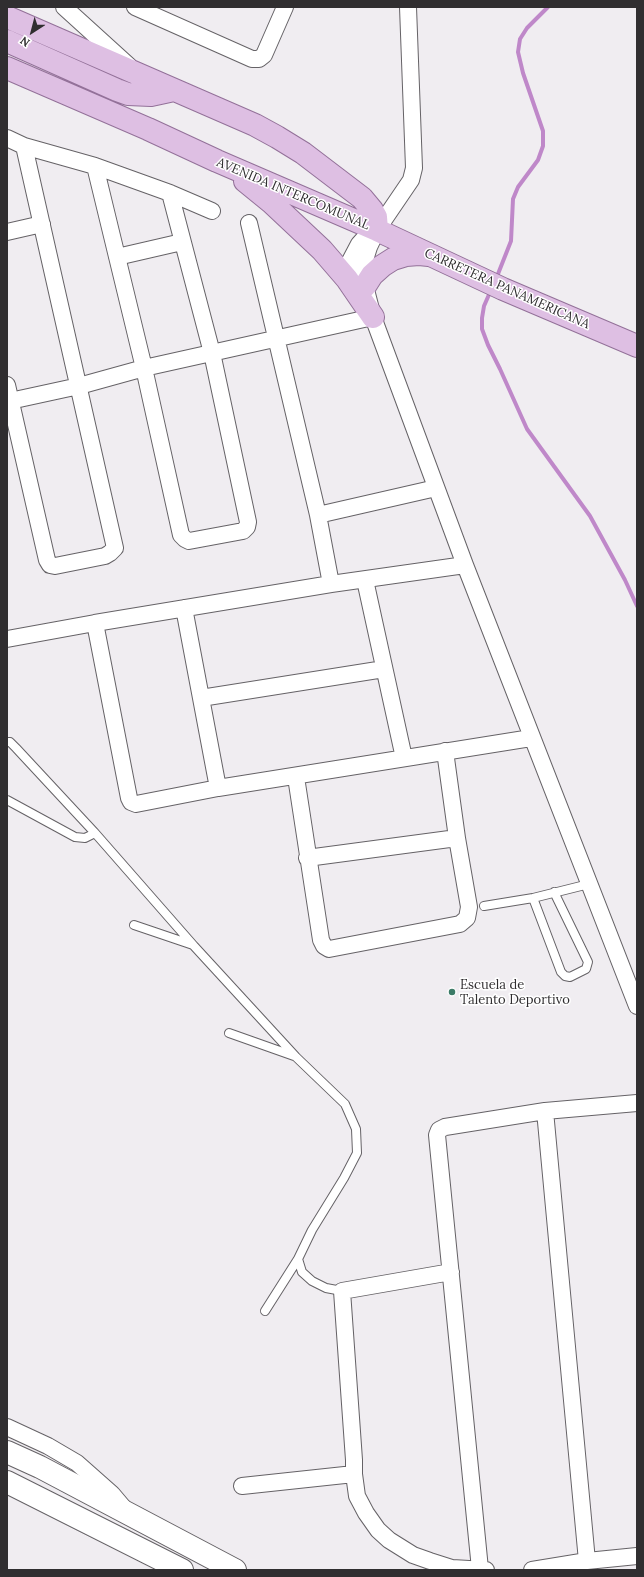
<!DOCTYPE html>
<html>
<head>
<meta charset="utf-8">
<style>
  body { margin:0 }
  #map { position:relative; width:644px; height:1577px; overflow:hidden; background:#f0edf1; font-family:Lora,serif }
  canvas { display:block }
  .frame { position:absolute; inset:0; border:8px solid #302e30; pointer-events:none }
  .north { position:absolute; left:12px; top:12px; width:40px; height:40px; -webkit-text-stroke:3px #fff; paint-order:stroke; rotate:216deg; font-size:11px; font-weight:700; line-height:16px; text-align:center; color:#302e30 }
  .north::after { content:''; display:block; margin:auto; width:14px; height:18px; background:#302e30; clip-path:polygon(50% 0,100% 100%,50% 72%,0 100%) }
</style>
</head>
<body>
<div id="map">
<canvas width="644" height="1577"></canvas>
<div class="frame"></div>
<div class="north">N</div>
</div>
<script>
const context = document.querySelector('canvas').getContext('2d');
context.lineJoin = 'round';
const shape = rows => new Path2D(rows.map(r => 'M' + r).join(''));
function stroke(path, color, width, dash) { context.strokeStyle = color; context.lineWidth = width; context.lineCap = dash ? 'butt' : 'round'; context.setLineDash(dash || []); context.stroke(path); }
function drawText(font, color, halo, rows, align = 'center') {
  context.font = font + ' Lora,serif'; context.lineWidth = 3; context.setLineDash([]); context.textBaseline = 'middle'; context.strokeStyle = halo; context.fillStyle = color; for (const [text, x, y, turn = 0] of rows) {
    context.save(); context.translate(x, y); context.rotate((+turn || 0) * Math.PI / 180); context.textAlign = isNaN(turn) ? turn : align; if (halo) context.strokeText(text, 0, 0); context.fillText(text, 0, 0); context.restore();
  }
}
stroke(shape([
  [496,279,511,241,513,199,518,187,538,160,543,146,543,131,523,73,518,52,520,39,527,28,548,7],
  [491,290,484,306,482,318,482,329,488,345,500,369,527,429,590,516,625,580,637,606]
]), '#bf88c9', 4);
const lane = shape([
  [7,742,10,742,16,748,95,833,194,946,296,1057,345,1104,356,1129,357,1153,344,1178,312,1230,298,1259,302,1272,312,1281,326,1288,342,1291],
  [7,800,75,837,85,838,95,833],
  [533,898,561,972,565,976,570,977,586,969,588,962,554,892],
  [484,906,533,898,589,884],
  [134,925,193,945],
  [229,1033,294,1056],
  [265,1311,298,1259]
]);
const street = shape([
  [64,7,129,66],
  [135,7,252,59,259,59,264,55,285,7],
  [408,7,414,168,411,180,377,230,369,247,363,266,365,286,373,317,465,565,637,1006],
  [7,138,24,146,95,166,170,193,212,211],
  [95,166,144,368,181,535,185,539,189,541,243,531,247,527,248,522,212,353,170,193],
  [249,223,318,515,331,584],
  [7,232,42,224],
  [117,257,182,242],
  [347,279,349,263,359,244,368,234,374,232],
  [7,385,47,560,50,565,55,566,105,556,110,553,115,548,24,146],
  [10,401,79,386,144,368,373,317],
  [318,515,436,488],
  [465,565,331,584,95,623,129,798,131,802,136,804,218,788,531,738],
  [365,580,404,758],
  [184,608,218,788],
  [7,639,95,623],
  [201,698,384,669],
  [296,777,321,940,324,946,329,949,460,924,467,918,469,907,457,838,445,751],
  [307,858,457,838],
  [545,1111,587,1561],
  [451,1272,342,1291,354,1460,354,1474,357,1496,366,1513,378,1530,389,1540,413,1555,430,1561,452,1568,486,1570],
  [7,1427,48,1446,77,1463,112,1494,123,1507],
  [242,1486,354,1474],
  [480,1569,437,1135,439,1130,445,1127,545,1111,637,1103],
  [532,1570,587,1561,637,1556]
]);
const secondary = shape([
  [7,1452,40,1467,235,1570],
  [7,1482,182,1570]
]);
const primary = shape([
  [7,17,255,125,277,137,303,153,362,198,372,210,376,217,377,230],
  [7,41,117,90,128,94,151,95,174,90],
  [7,68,148,129,217,161,377,230,503,289,637,346],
  [245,181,272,203,322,250,347,279,373,317],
  [365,286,372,275,382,266,393,259,406,255,419,254,429,255]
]);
stroke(lane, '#656266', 10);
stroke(street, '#656266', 18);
stroke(secondary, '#656266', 24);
stroke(primary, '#937199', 24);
stroke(lane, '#fff', 8);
stroke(street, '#fff', 16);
stroke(secondary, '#fff', 22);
stroke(primary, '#debfe3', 22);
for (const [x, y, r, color] of [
  [452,992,4,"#3c7b67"]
]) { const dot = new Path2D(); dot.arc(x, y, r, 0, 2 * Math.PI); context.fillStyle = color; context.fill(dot); stroke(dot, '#fff', 1.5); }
drawText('13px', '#302e30', '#fff', [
  ["AVENIDA INTERCOMUNAL",293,194,23],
  ["CARRETERA PANAMERICANA",507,289,24]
]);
drawText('13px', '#302e30', '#fff', [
  ["Escuela de",460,985],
  ["Talento Deportivo",460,1000]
], 'left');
</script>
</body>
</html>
